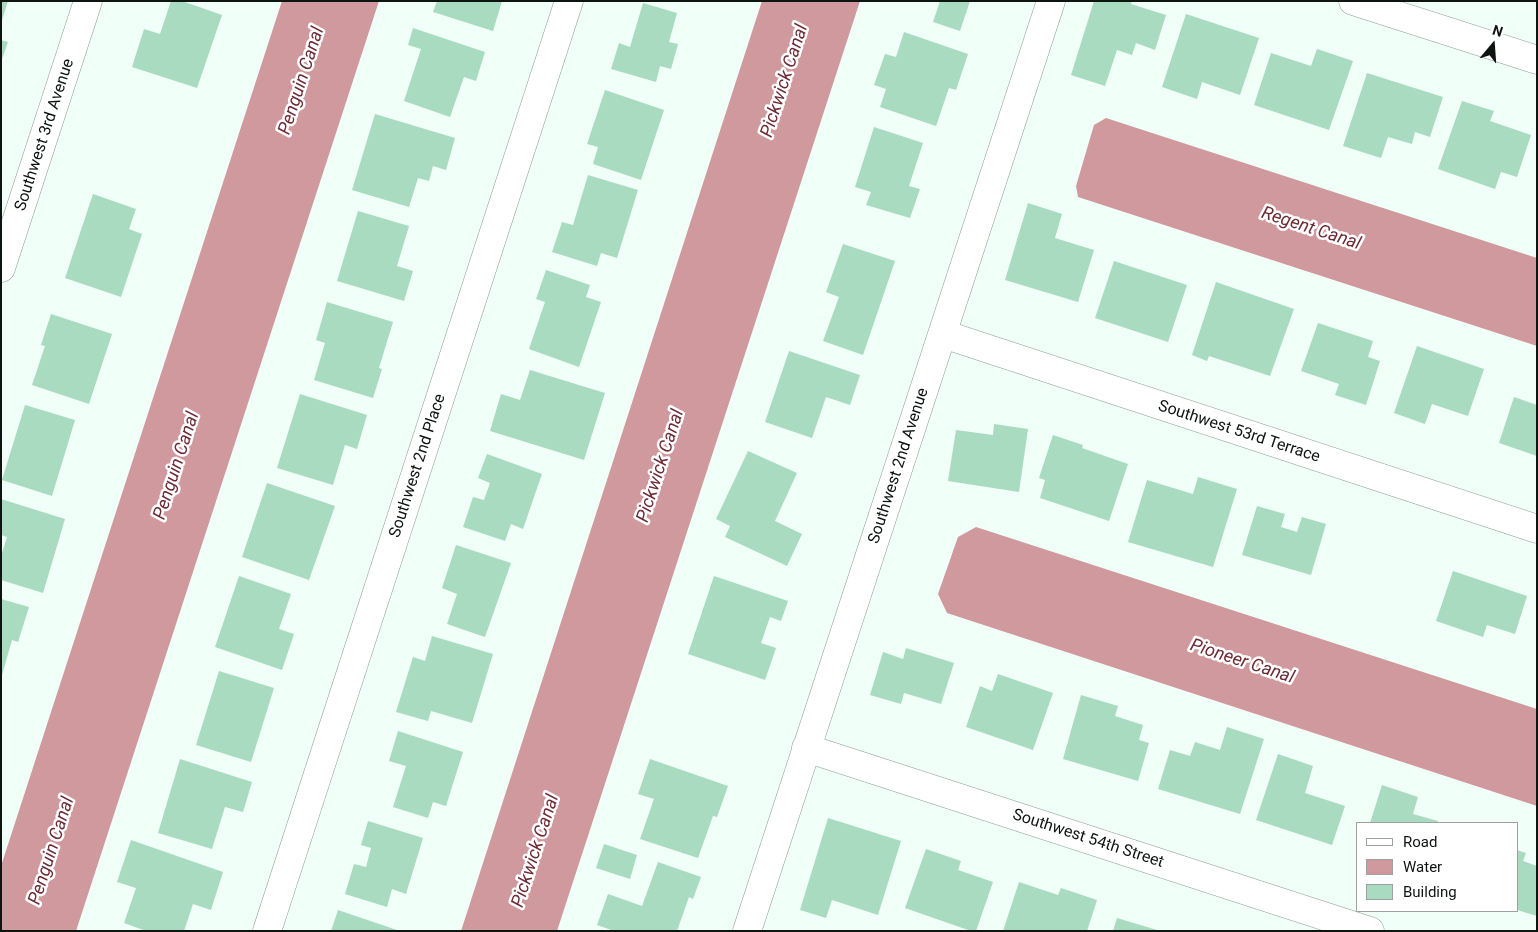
<!DOCTYPE html>
<html>
<head>
<meta charset="utf-8">
<style>
  body { margin:0 }
  #map { position:relative; width:1538px; height:932px; overflow:hidden; background:#f0fff7; font-family:Roboto,sans-serif }
  canvas { display:block }
  .frame { position:absolute; inset:0; border:2px solid #0e1410; pointer-events:none }
  .legend { position:absolute; left:1356px; top:822px; width:162px; height:90px; box-sizing:border-box; background:#fff; border:1px solid #9fa19f; margin:0; padding:6px 9px; list-style:none; font-size:15px; color:#0e1410 }
  .legend li { display:flex; align-items:center; gap:10px; height:25px }
  .legend b { width:25px; border:1px solid #9fa19f }
  .north { position:absolute; left:1468px; top:20px; width:50px; height:50px; -webkit-text-stroke:4px #fff; paint-order:stroke; rotate:18deg; font-size:14px; font-weight:700; line-height:20px; text-align:center; color:#0e1410 }
  .north::after { content:''; display:block; margin:auto; width:18px; height:22px; background:#0e1410; clip-path:polygon(50% 0,100% 100%,50% 72%,0 100%) }
</style>
</head>
<body>
<div id="map">
<canvas width="1538" height="932"></canvas>
<div class="frame"></div>
<ul class="legend">
<li><b style="height:6px;background:#fff"></b>Road</li>
<li><b style="height:14px;background:#cf999e"></b>Water</li>
<li><b style="height:14px;background:#a9dbc0"></b>Building</li>
</ul>
<div class="north">N</div>
</div>
<script>
const context = document.querySelector('canvas').getContext('2d');
context.lineJoin = 'round';
function fillPath(path, color) { context.fillStyle = color; context.fill(path, 'evenodd'); }
const shape = rows => new Path2D(rows.map(r => 'M' + r).join(''));
function stroke(path, color, width, dash) { context.strokeStyle = color; context.lineWidth = width; context.lineCap = dash ? 'butt' : 'round'; context.setLineDash(dash || []); context.stroke(path); }
function drawText(font, color, halo, rows, align = 'center') {
  context.font = font + ' Roboto,sans-serif'; context.lineWidth = 5; context.setLineDash([]); context.textBaseline = 'middle'; context.strokeStyle = halo; context.fillStyle = color; for (const [text, x, y, turn = 0] of rows) {
    context.save(); context.translate(x, y); context.rotate((+turn || 0) * Math.PI / 180); context.textAlign = isNaN(turn) ? turn : align; if (halo) context.strokeText(text, 0, 0); context.fillText(text, 0, 0); context.restore();
  }
}
fillPath(shape([
  [282,1,379,1,76,931,1,931,1,866],
  [762,1,860,1,557,931,461,931],
  [1106,118,1537,258,1537,346,1078,197,1076,186,1094,125],
  [976,527,1537,709,1537,806,947,613,938,594,958,537]
]), '#cf999e');
fillPath(shape([
  [1,1,8,1,2,20,1,20],
  [171,1,182,1,222,15,197,88,132,67,144,29,160,34],
  [437,1,502,1,493,31,433,12],
  [940,1,970,1,960,31,933,22],
  [1094,1,1132,1,1131,4,1166,15,1155,50,1136,43,1132,55,1117,50,1105,86,1071,75],
  [643,3,677,13,669,42,678,44,671,69,660,66,656,82,611,69,619,43,630,47],
  [1186,14,1259,38,1240,95,1202,82,1197,99,1162,87],
  [413,28,485,52,476,81,464,77,450,117,404,101,421,49,408,45],
  [904,32,968,54,956,90,949,88,936,126,880,107,886,89,874,85,885,54,896,57],
  [1,40,8,42,2,59,1,59],
  [1317,49,1353,61,1329,130,1254,105,1271,53,1311,66],
  [1367,73,1443,97,1430,137,1415,132,1412,144,1388,137,1381,158,1343,146],
  [605,90,664,110,641,180,593,164,598,147,587,144],
  [1462,101,1494,111,1490,121,1531,135,1517,177,1501,172,1495,189,1438,169],
  [375,114,455,138,446,170,433,166,429,181,418,178,409,207,352,190],
  [874,127,923,143,909,186,920,189,910,218,866,205,871,192,855,187],
  [588,175,638,190,617,258,601,253,597,266,552,252,562,222,573,225],
  [93,194,136,209,129,229,142,234,121,297,65,278],
  [1028,203,1062,214,1055,238,1094,250,1078,302,1005,280],
  [358,211,409,226,397,266,413,271,404,301,337,281],
  [843,244,895,261,863,355,823,341,839,297,826,292],
  [1114,261,1187,285,1168,342,1095,318],
  [546,270,590,285,586,297,601,302,579,367,529,349,545,302,536,299],
  [1216,282,1294,309,1270,376,1209,356,1207,361,1192,355],
  [327,302,393,322,379,368,382,369,373,398,314,380,325,343,316,340],
  [51,314,112,334,89,404,32,385,45,346,41,345],
  [1318,323,1373,341,1368,357,1380,361,1366,405,1335,395,1339,384,1301,371],
  [1417,346,1484,369,1468,416,1432,404,1425,424,1394,413],
  [789,351,860,375,850,405,826,397,812,438,765,422],
  [530,370,605,393,584,460,490,431,501,394,520,400],
  [300,394,367,415,357,449,345,445,333,485,277,468],
  [1514,397,1537,405,1537,456,1499,443],
  [25,405,75,420,52,496,2,480],
  [994,424,1028,429,1019,492,948,481,956,430,993,435],
  [1053,435,1083,445,1082,448,1128,464,1109,521,1040,498,1045,480,1039,478],
  [748,451,797,473,775,521,802,534,787,566,725,537,730,526,716,519],
  [487,454,542,474,523,529,511,524,505,541,463,527,473,497,484,500,490,483,478,478],
  [1198,477,1237,489,1213,567,1128,542,1147,480,1193,494],
  [267,483,335,506,309,580,242,557],
  [1,499,65,519,43,593,1,580,1,556,7,537,1,535],
  [1257,506,1285,514,1281,527,1297,532,1302,517,1326,524,1311,575,1242,555],
  [456,545,511,563,485,637,447,624,457,594,442,588],
  [1453,571,1527,596,1515,634,1487,625,1483,637,1436,621],
  [239,576,291,594,279,629,294,634,282,670,215,647],
  [714,576,788,601,781,621,770,617,761,643,776,648,765,680,688,654],
  [1,599,29,607,18,642,12,640,2,675],
  [432,636,493,654,472,723,431,711,428,721,396,712,413,657,425,661],
  [906,648,954,663,941,704,904,693,901,704,870,695,883,652,903,659],
  [219,671,274,688,251,762,196,745],
  [998,674,1053,693,1033,750,966,727,980,686,992,691],
  [1081,695,1118,706,1115,716,1143,725,1139,740,1149,743,1138,781,1063,759],
  [1227,727,1264,739,1240,814,1158,789,1170,750,1190,756,1195,742,1220,750],
  [398,731,463,752,446,806,433,802,428,818,393,807,406,766,389,761],
  [1278,754,1313,766,1305,793,1345,806,1332,845,1256,820],
  [180,759,252,782,243,812,225,807,212,849,158,833],
  [650,759,728,786,717,817,713,816,698,858,640,839,654,799,638,794],
  [1382,785,1418,797,1413,814,1438,821,1437,823,1370,823],
  [828,818,901,841,878,915,832,900,826,918,800,910],
  [368,821,423,838,406,894,392,889,387,907,345,894,354,864,366,867,371,848,361,845],
  [131,840,223,872,211,910,193,904,184,931,146,931,124,923,136,888,117,882],
  [604,844,637,855,630,879,596,868],
  [926,849,961,861,958,870,993,882,976,931,971,931,905,908],
  [1517,850,1526,853,1523,861,1537,866,1537,916,1517,910],
  [658,862,701,877,693,899,689,897,677,931,614,931,597,925,608,894,642,906],
  [1019,882,1058,895,1061,888,1097,900,1087,931,1003,931],
  [338,910,397,930,397,931,331,931],
  [1117,918,1157,930,1157,931,1113,931]
]), '#a9dbc0');
const minor = shape([
  [1353,1,1537,60],
  [1,268,88,1],
  [943,334,1537,529],
  [806,748,1370,931],
  [267,931,569,1],
  [747,931,1051,1]
]);
stroke(minor, '#8c9d93', 29);
stroke(minor, '#fff', 28);
drawText('16px', '#0e1410', '#fff', [
  ["Southwest 3rd Avenue",45,135,-72],
  ["Southwest 53rd Terrace",1239,432,18],
  ["Southwest 2nd Place",418,466,-72],
  ["Southwest 2nd Avenue",899,466,-72],
  ["Southwest 54th Street",1088,839,18]
]);
drawText('italic 18px', '#6c2b35', '#fff', [
  ["Penguin Canal",302,81,-72],
  ["Pickwick Canal",785,81,-72],
  ["Regent Canal",1311,229,18],
  ["Penguin Canal",177,466,-72],
  ["Pickwick Canal",661,466,-72],
  ["Pioneer Canal",1242,662,18],
  ["Penguin Canal",52,851,-72],
  ["Pickwick Canal",536,851,-72]
]);
</script>
</body>
</html>
